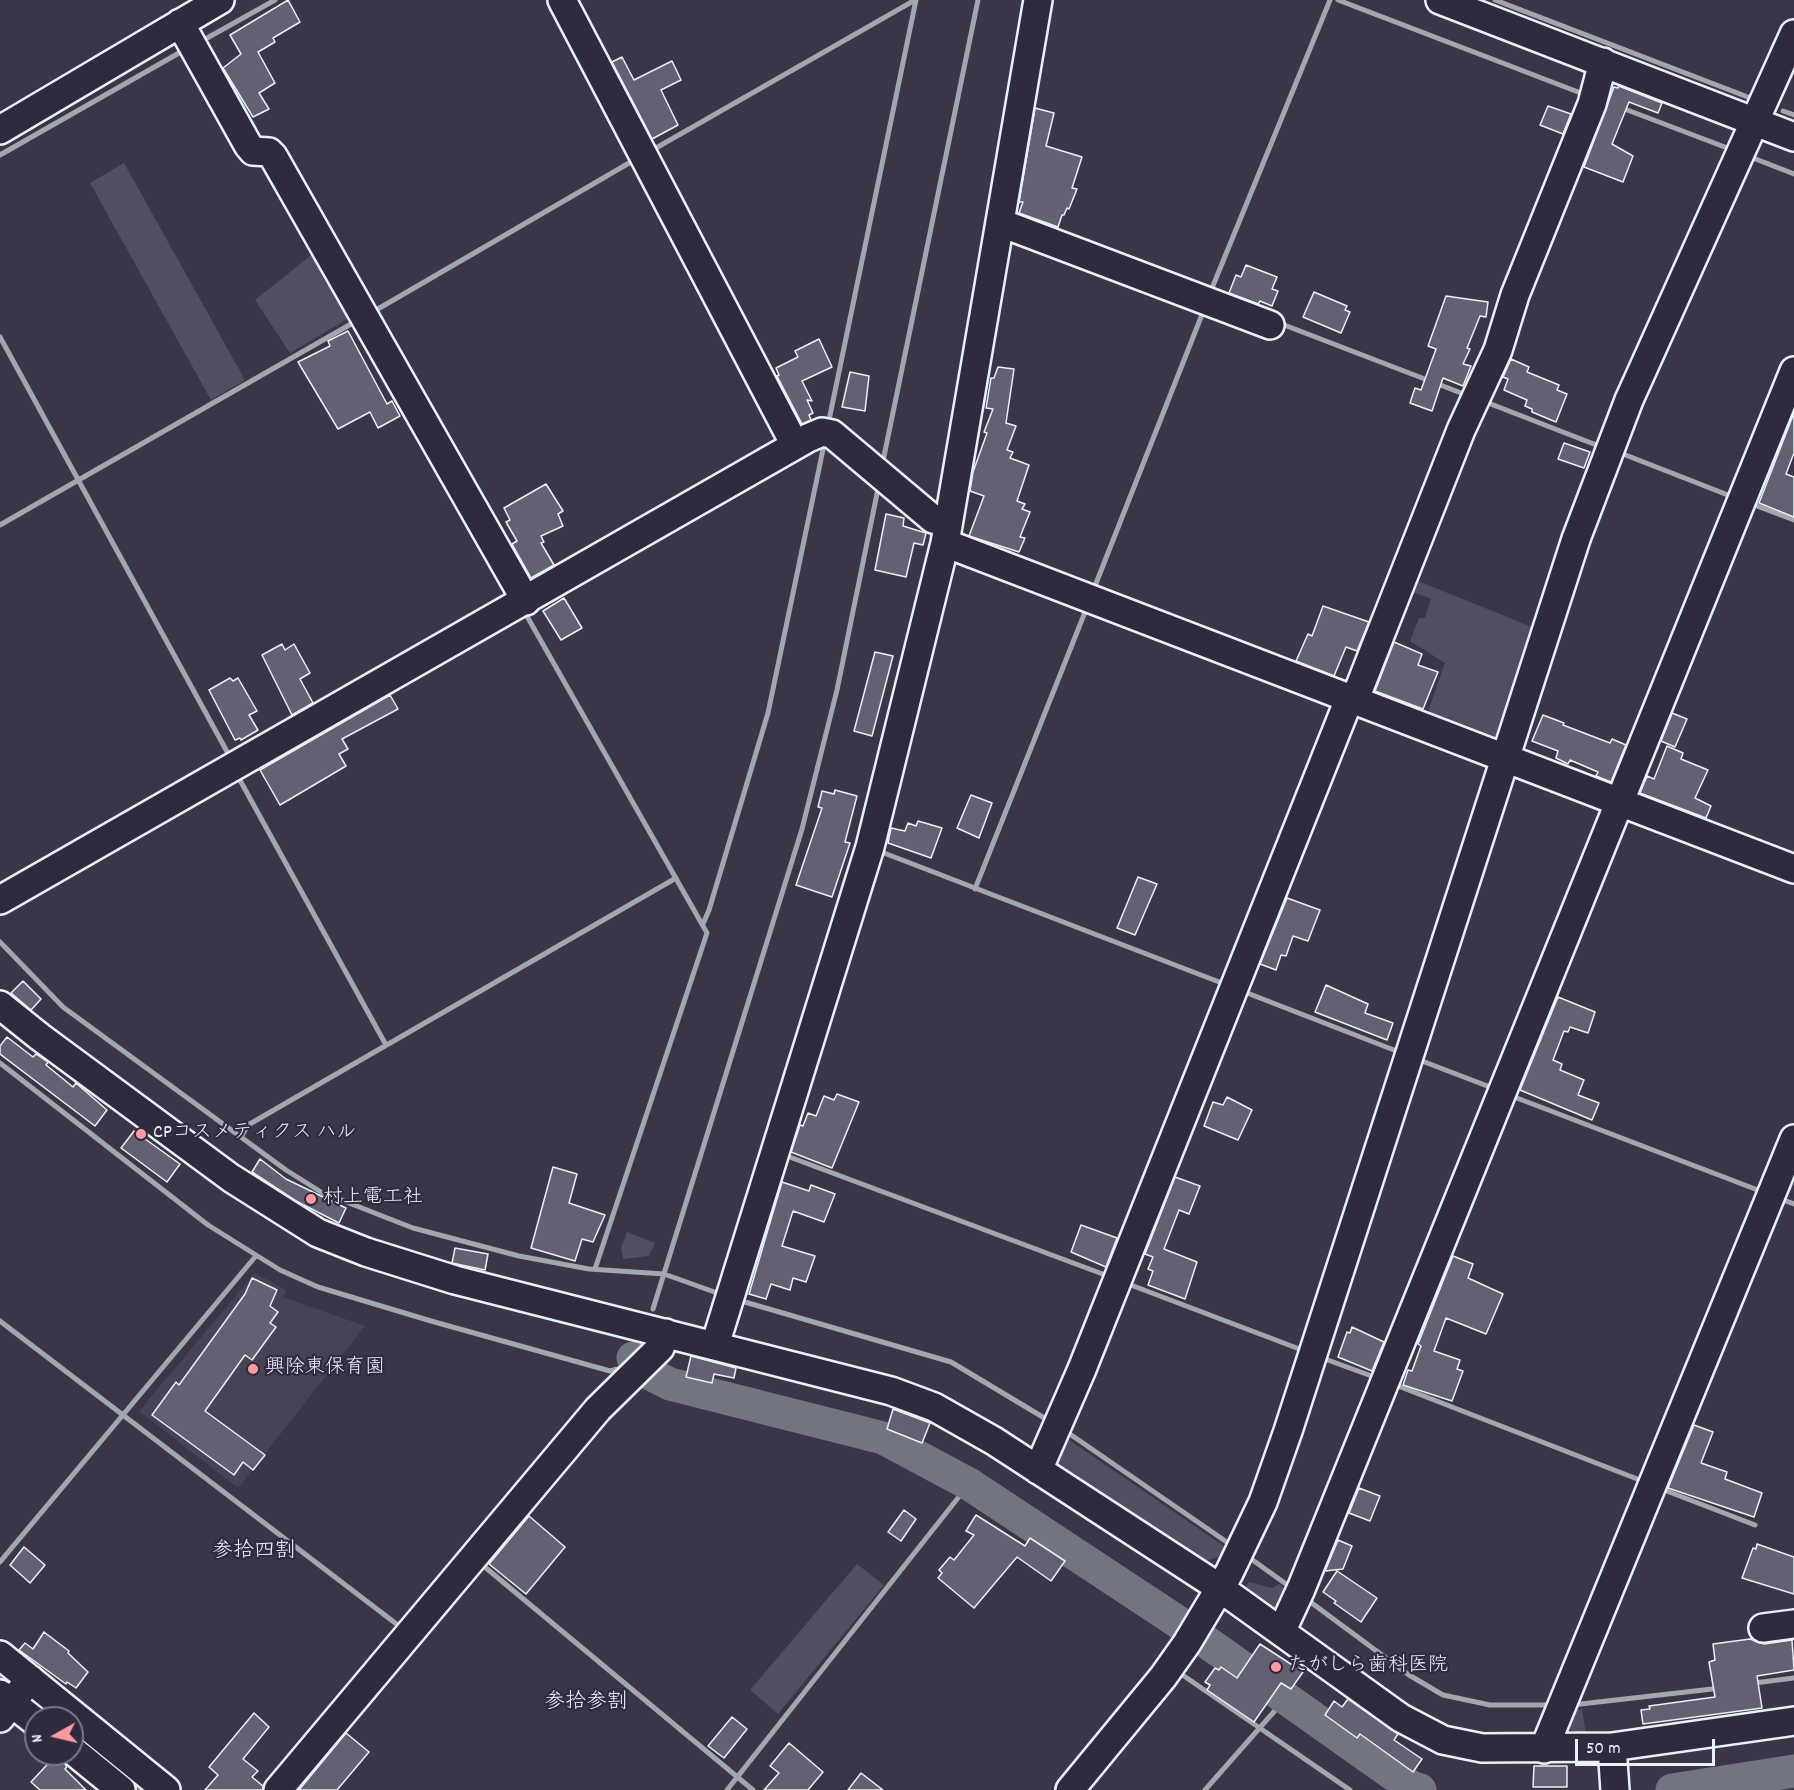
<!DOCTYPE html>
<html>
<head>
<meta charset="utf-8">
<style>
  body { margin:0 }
  #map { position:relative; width:1794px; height:1790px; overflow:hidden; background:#3a3648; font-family:Dekko,sans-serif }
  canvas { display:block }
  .north { position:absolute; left:24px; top:1706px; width:60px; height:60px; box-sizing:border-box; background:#2f2a3d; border:2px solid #797a88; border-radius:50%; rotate:262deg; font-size:16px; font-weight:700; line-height:24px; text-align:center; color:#e8f1f8 }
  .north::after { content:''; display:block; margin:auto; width:21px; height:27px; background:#ff9aa2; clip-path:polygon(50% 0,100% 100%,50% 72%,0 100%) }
  .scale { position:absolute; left:1575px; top:1739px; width:140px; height:27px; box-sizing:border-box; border:3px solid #e8f1f8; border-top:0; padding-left:8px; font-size:18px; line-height:21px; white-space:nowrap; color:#e8f1f8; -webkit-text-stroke:4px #2f2a3d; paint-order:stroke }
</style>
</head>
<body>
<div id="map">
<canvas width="1794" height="1790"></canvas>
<div class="north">N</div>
<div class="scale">50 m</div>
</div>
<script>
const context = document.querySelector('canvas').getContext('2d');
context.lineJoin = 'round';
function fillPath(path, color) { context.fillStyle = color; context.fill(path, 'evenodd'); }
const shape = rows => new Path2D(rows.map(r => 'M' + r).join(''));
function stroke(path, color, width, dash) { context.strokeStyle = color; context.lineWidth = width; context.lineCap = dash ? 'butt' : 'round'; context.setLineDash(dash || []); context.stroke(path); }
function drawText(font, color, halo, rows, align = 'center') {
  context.font = font + ' Dekko,"Klee One",sans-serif'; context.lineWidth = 4.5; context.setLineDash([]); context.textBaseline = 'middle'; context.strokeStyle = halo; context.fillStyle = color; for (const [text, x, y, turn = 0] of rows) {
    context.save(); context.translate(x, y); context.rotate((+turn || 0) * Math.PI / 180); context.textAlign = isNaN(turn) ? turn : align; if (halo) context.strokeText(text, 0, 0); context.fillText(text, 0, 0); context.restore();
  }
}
fillPath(shape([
  [255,1273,286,1290,283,1297,365,1326,238,1488,139,1411]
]), '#464354');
fillPath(shape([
  [124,163,245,380,211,400,90,183],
  [314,253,349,318,290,353,255,300],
  [1413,579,1537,629,1501,738,1494,739,1427,714,1445,663,1410,641,1419,618,1425,618,1431,599,1409,591],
  [627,1232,655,1243,649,1256,623,1259,621,1248],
  [1059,1433,1228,1549,1225,1555,1206,1561,1049,1460],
  [857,1564,884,1585,778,1714,750,1690],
  [1249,1582,1272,1588,1279,1584,1292,1594,1279,1610,1251,1596,1246,1586],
  [1582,1709,1586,1734,1562,1728,1568,1710]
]), '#504e5f');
stroke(shape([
  [1338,0,1586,95],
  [1495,0,1753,99],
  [200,42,275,0],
  [1601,100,1730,149],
  [1783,111,1794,115],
  [649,152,915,0],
  [0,155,186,49],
  [1753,158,1794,174],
  [1210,293,1330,0],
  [371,313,636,159],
  [1279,323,1469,396],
  [0,337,231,759],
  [1483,401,1599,446],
  [828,425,916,0],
  [1623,454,1733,497],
  [882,466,978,0],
  [1749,503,1794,520],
  [0,525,358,320],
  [1093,591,1203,312],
  [524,611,707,933,595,1269],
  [236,773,386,1045],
  [884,853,1227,985],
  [975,889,1087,607],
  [703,924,709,910,768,713,825,440],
  [0,942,63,1007,286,1170,321,1192,413,1228,519,1256,589,1269,664,1274,723,1295],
  [1242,991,1399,1052],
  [1422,1061,1490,1087],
  [0,1063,208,1225,280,1270,318,1287,431,1321,610,1371,625,1367],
  [1509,1095,1763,1192],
  [241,1137,248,1125,676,878],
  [787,1156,1108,1276],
  [1778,1198,1794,1204],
  [1123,1282,1302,1350],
  [738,1300,951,1362,1051,1422],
  [653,1309,802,829,837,690,879,484],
  [0,1321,403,1629],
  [1325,1359,1377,1378],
  [1393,1384,1645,1482],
  [1064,1430,1234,1547],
  [1659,1488,1755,1525],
  [1247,1556,1293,1589],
  [0,1562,255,1257],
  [480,1563,753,1790],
  [1305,1598,1409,1675,1443,1695,1490,1705,1553,1705],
  [1184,1676,1350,1790],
  [1754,1683,1794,1678],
  [1572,1705,1721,1688],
  [727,1790,969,1484],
  [1205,1790,1286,1698]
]), '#a2a6b1', 5);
stroke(shape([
  [633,1358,648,1373,670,1384,883,1438,969,1484,1181,1624,1411,1787,1420,1790],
  [0,1675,53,1718],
  [72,1734,141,1790],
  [1672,1790,1794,1771]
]), '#737482', 33);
const building = shape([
  [288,0,300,22,273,38,275,42,258,52,275,83,259,93,269,109,253,117,223,68,241,54,230,35,288,0],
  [622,57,634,80,672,61,681,80,661,90,678,125,652,139,612,62,622,57],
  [1619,86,1662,103,1658,113,1629,102,1612,144,1633,156,1623,182,1584,167,1614,87,1618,88,1619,86],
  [1548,106,1571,114,1563,134,1540,125,1548,106],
  [1035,108,1054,113,1046,146,1082,157,1072,188,1077,189,1069,209,1067,208,1064,215,1062,215,1058,227,1019,213,1023,202,1019,202,1035,108],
  [1246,265,1277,277,1272,289,1278,291,1272,306,1260,301,1258,304,1229,293,1236,275,1241,277,1246,265],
  [1314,292,1347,306,1345,310,1350,312,1341,333,1303,317,1314,292],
  [1446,296,1488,302,1486,317,1480,316,1467,348,1470,349,1463,364,1471,366,1463,386,1443,378,1432,411,1410,403,1415,388,1421,390,1436,349,1428,346,1446,296],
  [348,331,387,404,392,401,400,416,378,428,370,412,338,429,298,362,330,346,328,341,348,331],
  [819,339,832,367,802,381,812,401,807,400,813,413,809,415,811,420,802,424,777,376,779,375,776,368,798,357,795,351,819,339],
  [1511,359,1529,367,1527,372,1559,385,1557,390,1567,394,1556,422,1532,412,1532,409,1525,406,1527,400,1504,390,1508,379,1503,377,1511,359],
  [998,367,1014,369,1006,423,1016,426,1007,450,1013,452,1010,458,1029,465,1017,501,1025,504,1022,509,1030,512,1020,537,1025,538,1019,552,969,536,984,496,970,491,973,472,987,433,984,432,993,409,986,408,991,378,994,378,998,367],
  [850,372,869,376,865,411,842,407,850,372],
  [1794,413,1794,453,1786,474,1794,477,1794,517,1759,503,1794,413],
  [1564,443,1590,452,1584,468,1558,459,1564,443],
  [546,484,563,511,558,514,563,526,541,536,544,542,541,543,554,565,531,578,512,544,517,541,506,522,510,520,504,508,546,484],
  [886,514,904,518,903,526,926,533,923,545,914,543,906,577,875,570,886,514],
  [564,598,582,628,561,640,543,611,564,598],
  [1323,606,1369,622,1357,651,1346,647,1334,676,1296,661,1308,634,1312,636,1323,606],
  [1394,642,1422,654,1418,665,1438,672,1423,709,1375,691,1394,642],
  [282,644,285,650,294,644,310,673,300,679,313,703,292,715,262,655,282,644],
  [875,652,893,656,872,736,854,731,875,652],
  [230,678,233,681,238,678,257,711,249,715,258,730,241,740,240,738,235,740,209,690,230,678],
  [390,695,398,709,342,739,348,749,339,754,346,766,280,805,260,770,390,695],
  [1672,713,1687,719,1675,747,1661,741,1672,713],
  [1543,715,1564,723,1563,725,1610,743,1612,739,1626,745,1611,782,1596,776,1598,772,1570,760,1568,764,1556,758,1558,751,1532,741,1543,715],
  [1667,746,1683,753,1681,759,1708,770,1695,798,1711,806,1706,818,1640,793,1647,776,1654,779,1667,746],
  [835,790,857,796,845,842,850,843,832,897,796,885,822,808,818,807,822,791,834,794,835,790],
  [971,795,992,803,979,838,957,828,971,795],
  [918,821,942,828,931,858,888,843,891,828,905,831,908,823,916,826,918,821],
  [1138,877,1157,884,1135,935,1117,928,1138,877],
  [1287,898,1320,910,1308,941,1293,936,1286,956,1281,955,1276,970,1260,964,1287,898],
  [23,981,41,999,31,1010,11,993,23,981],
  [1326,985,1368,1004,1365,1013,1393,1023,1387,1040,1315,1012,1326,985],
  [1558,997,1595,1012,1588,1033,1570,1027,1568,1032,1564,1031,1553,1060,1562,1064,1560,1070,1584,1080,1578,1095,1599,1103,1592,1120,1520,1090,1558,997],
  [7,1037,33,1057,36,1054,48,1062,46,1065,73,1087,76,1083,107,1110,95,1126,0,1054,0,1046,7,1037],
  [837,1094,859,1102,832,1168,791,1152,800,1125,803,1126,808,1113,816,1116,824,1096,834,1100,837,1094],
  [1227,1097,1252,1110,1238,1140,1204,1126,1213,1102,1223,1105,1227,1097],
  [134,1131,180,1164,167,1182,121,1148,134,1131],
  [260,1159,286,1179,346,1208,339,1223,296,1201,252,1172,260,1159],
  [553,1167,577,1174,569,1203,605,1215,593,1242,582,1239,575,1261,531,1248,553,1167],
  [1175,1177,1200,1186,1189,1214,1179,1210,1164,1249,1197,1262,1185,1299,1148,1285,1153,1271,1148,1269,1153,1257,1145,1254,1175,1177],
  [782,1182,809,1191,811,1185,835,1194,824,1222,793,1211,782,1246,815,1256,806,1282,793,1278,790,1290,771,1284,766,1299,749,1294,782,1182],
  [1081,1225,1117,1238,1106,1267,1071,1252,1081,1225],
  [455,1248,488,1254,485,1270,452,1263,455,1248],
  [1453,1256,1473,1264,1468,1278,1503,1294,1486,1334,1446,1318,1434,1351,1460,1360,1457,1369,1463,1371,1452,1401,1403,1385,1408,1370,1412,1371,1421,1346,1418,1344,1453,1256],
  [252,1278,277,1290,270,1306,278,1312,270,1323,276,1327,252,1360,245,1355,205,1411,265,1455,253,1470,243,1462,234,1475,152,1415,176,1382,179,1385,245,1294,252,1278],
  [1352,1327,1384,1342,1372,1371,1338,1357,1347,1332,1350,1333,1352,1327],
  [691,1356,736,1368,734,1378,714,1374,712,1383,686,1377,691,1356],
  [893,1409,930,1423,922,1443,887,1429,893,1409],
  [1694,1425,1713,1432,1701,1463,1727,1472,1725,1479,1762,1493,1754,1517,1668,1488,1694,1425],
  [1359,1488,1380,1496,1370,1521,1349,1513,1359,1488],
  [904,1510,916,1519,901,1541,888,1532,904,1510],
  [976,1515,1025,1546,1030,1538,1065,1561,1051,1581,1017,1557,974,1608,938,1578,942,1573,939,1570,950,1557,954,1560,974,1535,966,1531,976,1515],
  [529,1516,565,1547,526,1594,489,1564,529,1516],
  [1338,1540,1352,1546,1343,1569,1325,1571,1338,1540],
  [1757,1544,1794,1557,1794,1594,1742,1578,1753,1548,1756,1549,1757,1544],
  [24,1547,45,1565,30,1583,10,1565,24,1547],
  [1337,1571,1377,1598,1361,1622,1334,1603,1336,1601,1323,1592,1337,1571],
  [44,1632,69,1651,68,1653,88,1672,76,1688,67,1682,66,1684,19,1650,25,1643,33,1649,44,1632],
  [1750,1639,1764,1644,1792,1640,1794,1670,1757,1676,1762,1708,1643,1724,1641,1710,1650,1709,1649,1706,1715,1697,1709,1662,1715,1660,1713,1644,1750,1639],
  [1260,1644,1303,1672,1291,1689,1281,1683,1254,1722,1207,1690,1210,1685,1205,1682,1215,1668,1219,1670,1221,1667,1237,1678,1260,1644],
  [1348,1699,1398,1734,1394,1740,1422,1759,1413,1772,1360,1734,1357,1738,1325,1715,1334,1701,1342,1707,1348,1699],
  [254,1713,269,1727,243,1759,258,1771,252,1777,263,1786,263,1790,205,1790,218,1775,209,1767,254,1713],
  [732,1717,747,1729,724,1758,708,1746,732,1717],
  [346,1733,369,1752,337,1790,299,1790,346,1733],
  [789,1743,823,1772,808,1790,764,1790,779,1773,770,1766,789,1743],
  [57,1754,67,1766,65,1769,86,1790,40,1790,31,1782,57,1754],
  [1534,1766,1567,1766,1567,1787,1533,1787,1534,1766],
  [861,1773,883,1790,848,1790,861,1773]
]);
fillPath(building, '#636171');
stroke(building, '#e8f1f8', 1.5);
const minor = shape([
  [562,0,795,445],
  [1440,0,1794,137],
  [180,23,248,145,253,151,269,152,273,156,526,601],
  [0,130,220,0],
  [1001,223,1270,325],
  [945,543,1794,869],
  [1355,699,1461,430,1498,350,1515,295,1592,104,1603,62],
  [0,900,808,438,822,432,832,434,933,519,948,523],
  [0,1005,40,1037,231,1178,318,1233,366,1252,455,1280,891,1391,934,1407,994,1441,1220,1588,1401,1718,1443,1740,1482,1748,1612,1747,1794,1721],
  [715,1345,870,847,945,543,1038,0],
  [1038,1470,1082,1369,1350,697],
  [1763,1628,1794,1624],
  [1282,1630,1301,1589,1794,371],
  [0,1655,166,1790],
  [0,1694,36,1722],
  [0,1718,30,1679],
  [1612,1747,1615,1790],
  [1544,1749,1794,1139],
  [72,1750,121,1790],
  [278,1790,598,1409,660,1348,666,1333],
  [1070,1790,1163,1677,1187,1643,1229,1573,1263,1502,1288,1431,1576,539,1629,400,1794,34]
]);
stroke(minor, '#e8f1f8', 32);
stroke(minor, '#2f2a3d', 27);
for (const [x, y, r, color] of [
  [141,1134,6,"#ff9aa2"],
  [311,1199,6,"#ff9aa2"],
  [253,1369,6,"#ff9aa2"],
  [1276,1667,6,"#ff9aa2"]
]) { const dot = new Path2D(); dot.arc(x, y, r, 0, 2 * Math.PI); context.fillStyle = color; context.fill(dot); stroke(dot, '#2f2a3d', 2); }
drawText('20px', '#e8f1f8', '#2f2a3d', [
  ["CPコスメティクス ハル",153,1134],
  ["村上電工社",323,1199],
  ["興除東保育園",265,1369],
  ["たがしら歯科医院",1288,1667]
], 'left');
drawText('21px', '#e8f1f8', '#2f2a3d', [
  ["参拾四割",254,1553],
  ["参拾参割",586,1704]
]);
</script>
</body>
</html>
